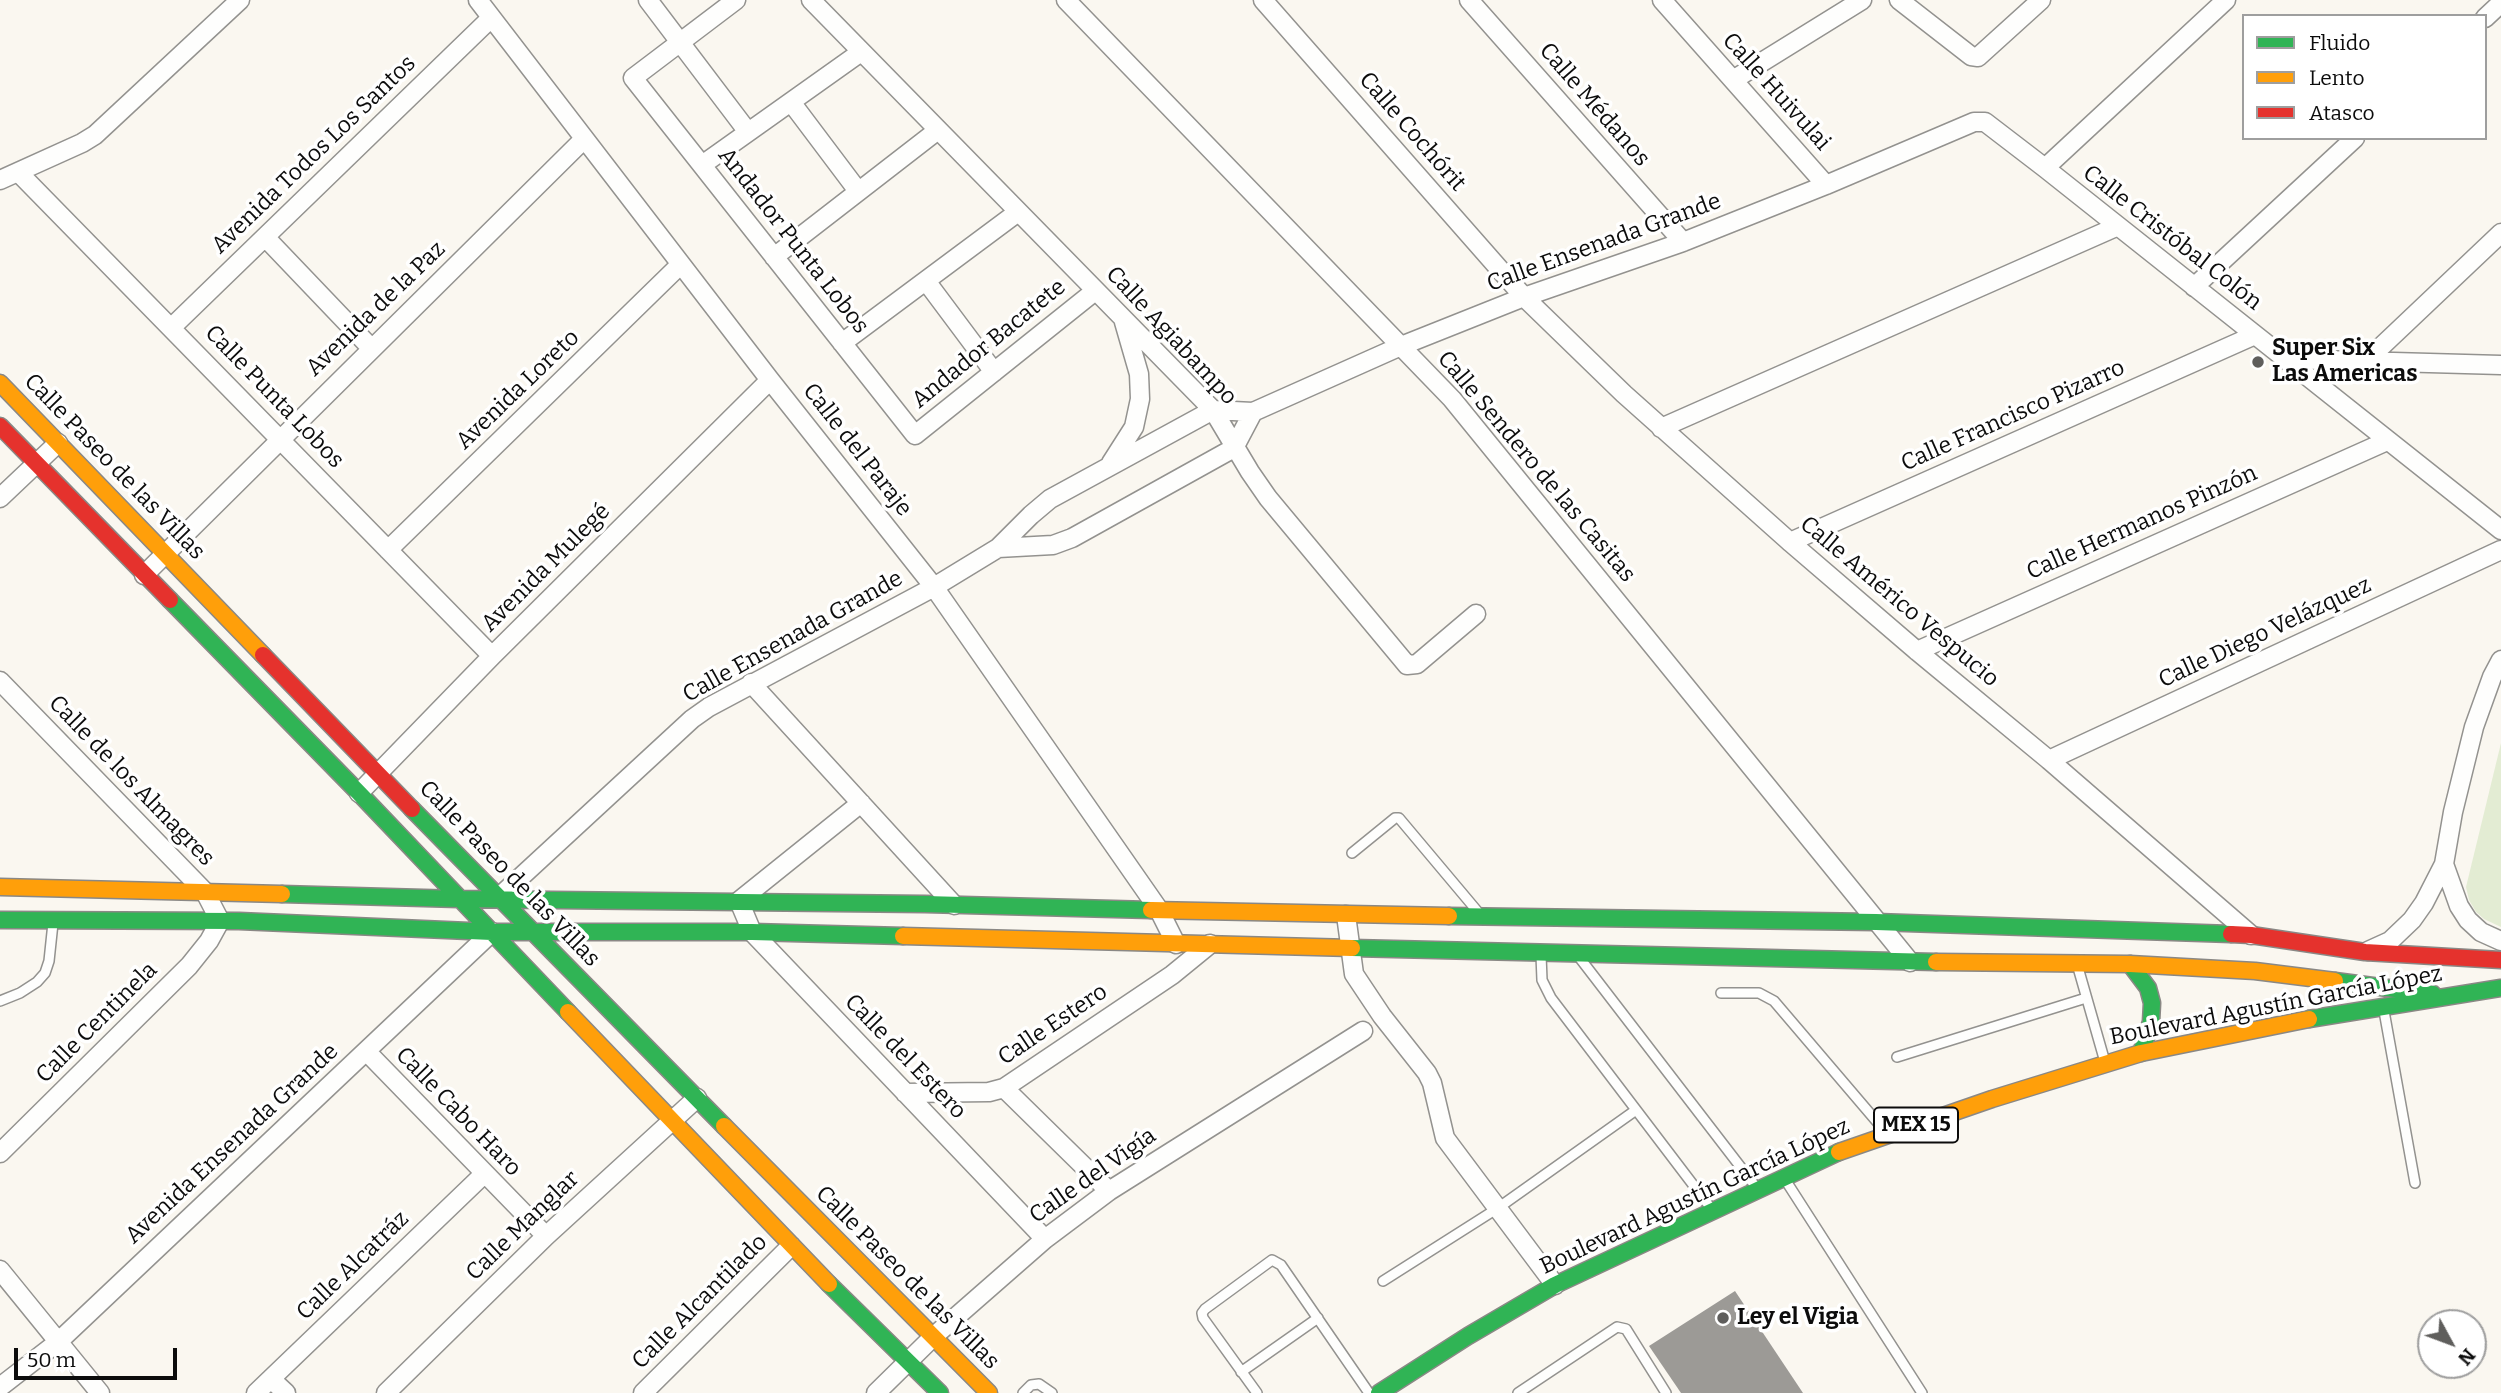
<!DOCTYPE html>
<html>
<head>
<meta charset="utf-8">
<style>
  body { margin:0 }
  #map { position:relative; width:2501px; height:1393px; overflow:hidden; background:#faf7f0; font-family:Bitter,serif }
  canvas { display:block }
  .legend { position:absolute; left:2242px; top:14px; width:245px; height:126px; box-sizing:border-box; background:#fff; border:2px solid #9e9e9e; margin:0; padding:9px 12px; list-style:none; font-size:21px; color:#0c0c0c }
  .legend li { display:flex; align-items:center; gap:14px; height:35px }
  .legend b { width:35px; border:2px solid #9e9e9e }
  .north { position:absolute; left:2417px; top:1309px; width:70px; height:70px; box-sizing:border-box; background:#fff; border:2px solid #9e9e9e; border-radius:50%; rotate:131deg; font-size:19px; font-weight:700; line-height:28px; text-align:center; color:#0c0c0c }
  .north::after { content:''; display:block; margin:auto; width:24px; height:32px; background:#5f5e5c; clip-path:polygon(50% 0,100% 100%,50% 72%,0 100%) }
  .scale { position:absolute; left:14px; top:1348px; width:163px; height:32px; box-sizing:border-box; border:4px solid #0c0c0c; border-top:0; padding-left:9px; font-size:21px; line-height:24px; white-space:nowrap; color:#0c0c0c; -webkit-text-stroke:5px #fff; paint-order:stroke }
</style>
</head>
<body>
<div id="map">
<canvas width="2501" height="1393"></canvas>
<ul class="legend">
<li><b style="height:9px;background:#30b455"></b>Fluido</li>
<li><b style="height:9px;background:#ff9f0a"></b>Lento</li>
<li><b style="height:9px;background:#e5322d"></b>Atasco</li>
</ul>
<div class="north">N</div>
<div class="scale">50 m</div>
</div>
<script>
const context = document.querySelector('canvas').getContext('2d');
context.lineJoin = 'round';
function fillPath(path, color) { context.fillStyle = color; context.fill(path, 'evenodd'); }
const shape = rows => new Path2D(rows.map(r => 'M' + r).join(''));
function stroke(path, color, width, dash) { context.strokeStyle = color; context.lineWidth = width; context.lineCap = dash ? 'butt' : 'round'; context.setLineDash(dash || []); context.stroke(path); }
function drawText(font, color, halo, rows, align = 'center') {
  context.font = font + ' Bitter,serif'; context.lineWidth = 7; context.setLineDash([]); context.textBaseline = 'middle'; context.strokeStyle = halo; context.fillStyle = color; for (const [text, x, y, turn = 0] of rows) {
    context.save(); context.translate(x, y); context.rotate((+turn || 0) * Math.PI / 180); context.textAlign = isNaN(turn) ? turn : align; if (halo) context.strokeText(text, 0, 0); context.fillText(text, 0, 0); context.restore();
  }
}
fillPath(shape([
  [2501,743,2501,927,2484,919,2476,912,2469,900,2466,887]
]), '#e3ecd3');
fillPath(shape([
  [1735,1291,1803,1393,1681,1393,1649,1346]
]), '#9c9a96');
const lane = shape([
  [1352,853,1395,818,1399,818,1478,912],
  [1541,955,1542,980,1551,998,1710,1207],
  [1579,957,1756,1187],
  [2077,964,2105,1062],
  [1721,993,1759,993,1774,1001,1884,1130],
  [0,1001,20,993,37,982,45,973,49,961,53,923],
  [2384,1011,2415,1183],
  [1897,1057,2086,998],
  [1786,1181,1922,1393],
  [1383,1281,1498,1208,1636,1110],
  [1241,1372,1318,1318],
  [1023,1393,1031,1385,1039,1384,1052,1393],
  [1257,1393,1203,1318,1202,1313,1205,1309,1272,1260,1281,1265,1369,1393],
  [1518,1393,1617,1327,1626,1329,1666,1393]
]);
const street = shape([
  [478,0,770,380,934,587,1159,910,1176,944],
  [648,0,748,132],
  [736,0,633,78,915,435,1095,291],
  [811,0,1213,410,1250,472,1268,498,1407,665,1417,664,1476,614],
  [1066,0,1452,399,1910,962],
  [1263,0,1524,297,1624,394,1790,542,1917,651,2049,760,2251,935],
  [1469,0,1683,242],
  [1662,0,1826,185],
  [1899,0,1971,56,1978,57,2041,0],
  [2485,18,2501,3],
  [1733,80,1862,0],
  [791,102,858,191],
  [702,165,861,52],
  [2045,168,2226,0],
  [19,173,492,656],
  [0,180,82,143,95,135,240,0],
  [265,237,372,349],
  [774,257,938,130],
  [926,281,994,372],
  [2194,287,2355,138],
  [172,327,491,18],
  [842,343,1018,212],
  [2286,359,2501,365],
  [2366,361,2501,233],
  [1661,428,2116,227],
  [1111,463,1134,427,1140,399,1139,374,1124,322],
  [0,498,58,443],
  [1790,542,2255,335],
  [998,548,1053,545,1072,538,1234,448,1253,412],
  [388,550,681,264],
  [144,575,584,139],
  [1917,651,2387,441],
  [0,681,205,892,220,921,209,941,189,966,0,1153],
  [751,683,954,905],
  [2049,760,2501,550],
  [359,793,492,656,770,380],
  [861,803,739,901,752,932,1045,1239],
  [2444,864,2459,906,2468,920,2481,932,2501,941],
  [498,898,692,719,709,707,934,587,998,548,1031,515,1050,499,1213,410,1253,412,1401,346,1524,297,1683,242,1826,185,1974,122,1985,122,2045,168,2501,530],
  [1346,915,1354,974,1382,1016,1427,1073,1432,1083,1445,1138,1555,1285],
  [2368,951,2390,941,2412,920,2424,903,2444,864,2453,812,2474,727,2492,677,2501,660],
  [366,1051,546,1236],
  [1004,1088,1109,1191],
  [905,1093,989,1092,1004,1088,1172,975,1210,944],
  [0,1270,100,1393],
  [271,1379,286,1393],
  [0,1387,58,1342,492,932],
  [256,1393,484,1174],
  [386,1393,546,1236,697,1098],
  [643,1393,791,1246],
  [876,1393,933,1337,1045,1239,1109,1191,1363,1031]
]);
const fast = shape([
  [170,600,359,793,568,1012],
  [412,809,724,1126],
  [282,894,459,899,925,904,1151,910],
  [1449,916,1876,922,2231,934],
  [0,920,239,921,492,932,752,932,903,936],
  [1352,948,1936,962],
  [2130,964,2148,988,2152,1003,2151,1022,2141,1053],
  [2335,981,2433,994],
  [2309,1019,2501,988],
  [829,1284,940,1393],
  [1379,1393,1468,1336,1555,1285,1839,1152]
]);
const slow = shape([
  [0,383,263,655],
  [0,887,282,894],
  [1151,910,1449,916],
  [903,936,1352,948],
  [1936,962,2130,964,2255,971,2335,981],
  [568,1012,829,1284],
  [724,1126,989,1393],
  [1839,1152,1992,1099,2141,1053,2309,1019]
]);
const jam = shape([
  [0,426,170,600],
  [263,655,412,809],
  [2231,934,2251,935,2365,952,2501,960]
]);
stroke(lane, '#93928f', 12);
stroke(street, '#93928f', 21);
stroke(fast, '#8a8885', 19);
stroke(slow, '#8a8885', 19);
stroke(jam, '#8a8885', 19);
stroke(lane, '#fefefd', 9);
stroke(street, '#fefefd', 18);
stroke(fast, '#30b455', 16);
stroke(slow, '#ff9f0a', 16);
stroke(jam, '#e5322d', 16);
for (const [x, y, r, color] of [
  [2258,362,7,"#5f5e5c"],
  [1723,1318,7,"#5f5e5c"]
]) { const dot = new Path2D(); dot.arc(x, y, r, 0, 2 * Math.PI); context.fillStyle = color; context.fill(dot); stroke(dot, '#fff', 2.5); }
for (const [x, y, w] of [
  [1916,1125,84]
]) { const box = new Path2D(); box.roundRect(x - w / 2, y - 17.5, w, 35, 5); context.fillStyle = '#fff'; context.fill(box); stroke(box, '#0c0c0c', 2); }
drawText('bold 21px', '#0c0c0c', null, [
  ["MEX 15",1916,1125]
]);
drawText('23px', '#0c0c0c', '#fff', [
  ["Calle Huivulai",1776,92,48],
  ["Calle Médanos",1594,105,49],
  ["Calle Cochórit",1412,132,49],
  ["Avenida Todos Los Santos",314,155,-44],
  ["Calle Cristóbal Colón",2172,238,38],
  ["Andador Punta Lobos",793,241,52],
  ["Calle Ensenada Grande",1604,243,-20],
  ["Avenida de la Paz",376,309,-44],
  ["Calle Agiabampo",1171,336,47],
  ["Andador Bacatete",989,344,-39],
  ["Avenida Loreto",518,390,-44],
  ["Calle Punta Lobos",274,397,46],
  ["Calle Francisco Pizarro",2013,416,-24],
  ["Calle del Paraje",857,450,52],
  ["Calle Paseo de las Villas",114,467,46],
  ["Calle Sendero de las Casitas",1536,467,50],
  ["Calle Hermanos Pinzón",2142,523,-24],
  ["Avenida Mulegé",546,568,-45],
  ["Calle Américo Vespucio",1899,602,40],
  ["Calle Diego Velázquez",2265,633,-25],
  ["Calle Ensenada Grande",793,637,-29],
  ["Calle de los Almagres",131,781,46],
  ["Calle Paseo de las Villas",509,874,46],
  ["Boulevard Agustín García López",2276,1006,-11],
  ["Calle Centinela",97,1023,-45],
  ["Calle Estero",1053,1025,-34],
  ["Calle del Estero",905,1057,46],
  ["Calle Cabo Haro",458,1112,46],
  ["Avenida Ensenada Grande",232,1144,-43],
  ["Calle del Vigía",1093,1176,-35],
  ["Boulevard Agustín García López",1695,1197,-25],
  ["Calle Manglar",523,1226,-44],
  ["Calle Alcatráz",353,1266,-44],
  ["Calle Paseo de las Villas",907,1278,45],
  ["Calle Alcantilado",700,1302,-45]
]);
drawText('bold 23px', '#0c0c0c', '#fff', [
  ["Super Six",2272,349],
  ["Las Americas",2272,375],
  ["Ley el Vigia",1737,1318]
], 'left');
</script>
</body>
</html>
